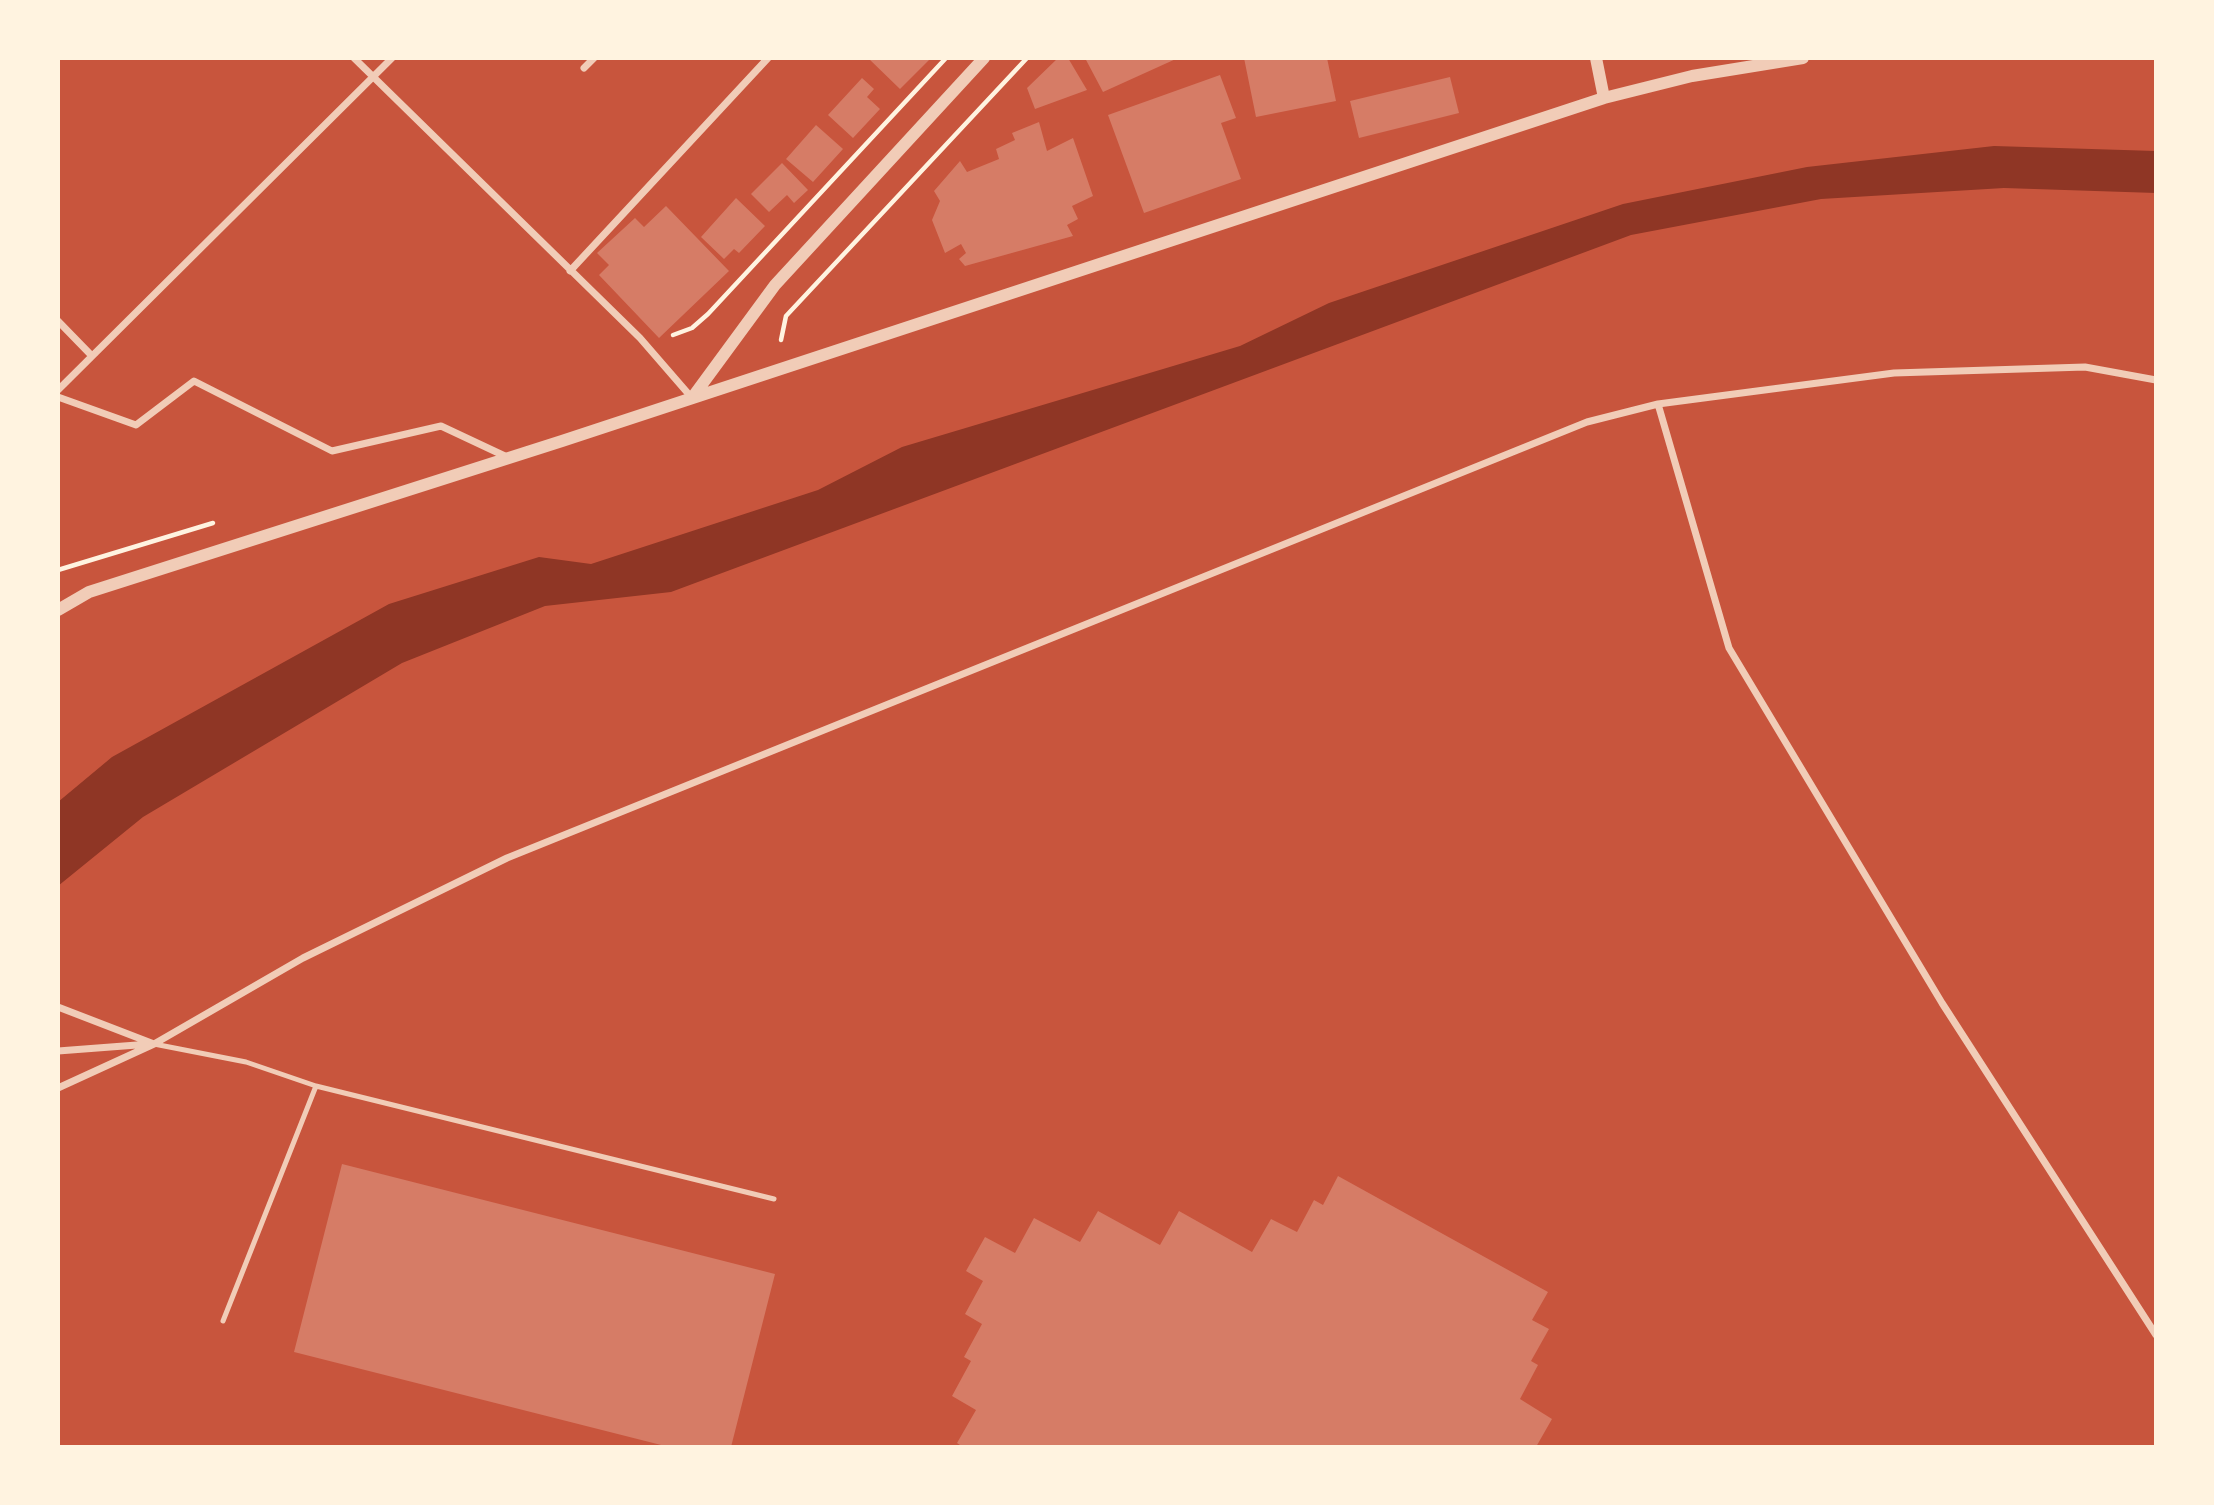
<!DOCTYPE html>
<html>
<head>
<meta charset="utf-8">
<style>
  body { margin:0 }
  #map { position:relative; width:2214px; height:1505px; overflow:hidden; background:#c8553d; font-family:"Alegreya Sans",sans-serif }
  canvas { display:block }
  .frame { position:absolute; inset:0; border:60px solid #fff3e0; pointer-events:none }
</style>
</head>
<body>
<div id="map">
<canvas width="2214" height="1505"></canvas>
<div class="frame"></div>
</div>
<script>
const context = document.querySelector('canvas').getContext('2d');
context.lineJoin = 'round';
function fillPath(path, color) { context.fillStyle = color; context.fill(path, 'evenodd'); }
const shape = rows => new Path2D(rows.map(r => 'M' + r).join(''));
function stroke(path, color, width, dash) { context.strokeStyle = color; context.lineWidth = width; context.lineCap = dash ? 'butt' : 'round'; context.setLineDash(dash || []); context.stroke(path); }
fillPath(shape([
  [1994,146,2156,151,2156,193,2004,188,1821,199,1631,235,671,592,545,606,402,663,143,817,58,886,58,802,112,757,389,604,539,557,591,564,818,490,902,447,1240,346,1329,303,1623,204,1807,167]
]), '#8f3625');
fillPath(shape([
  [868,58,931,58,900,89],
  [1058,58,1068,58,1087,90,1035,109,1027,88],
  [1085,58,1178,58,1103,92],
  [1244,58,1327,58,1336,101,1256,117],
  [1220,75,1236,118,1221,123,1241,179,1144,213,1108,115],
  [1450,77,1459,113,1359,138,1350,101],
  [862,78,874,89,867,97,880,109,853,138,828,115],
  [1039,122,1047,151,1073,138,1093,196,1072,206,1078,219,1067,225,1073,236,965,266,959,259,966,253,961,244,945,253,932,220,940,201,934,191,960,161,967,172,999,159,996,149,1015,140,1012,133],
  [816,125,843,149,813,182,786,159],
  [782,163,808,190,794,203,787,195,769,212,751,194],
  [736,198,765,226,739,253,734,249,724,259,701,237],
  [666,206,729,271,659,338,599,275,609,265,597,253,635,218,644,227],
  [342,1164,775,1274,731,1447,669,1447,294,1352],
  [1338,1176,1548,1292,1532,1320,1549,1329,1531,1361,1538,1365,1520,1399,1552,1419,1536,1447,963,1447,957,1443,976,1410,952,1396,971,1361,964,1357,982,1324,965,1314,983,1281,966,1271,985,1237,1015,1253,1034,1218,1080,1242,1098,1211,1160,1245,1179,1211,1252,1252,1271,1219,1297,1232,1314,1200,1323,1205]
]), '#d67c66');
stroke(shape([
  [673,335,692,328,708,314,946,58],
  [781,340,786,316,1027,58],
  [58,570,213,523]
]), '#fff3e0', 4.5);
stroke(shape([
  [154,1044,246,1062,316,1086,774,1199],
  [223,1321,316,1086]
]), '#f1ccb7', 5);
stroke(shape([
  [354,58,640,338,692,398],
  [584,68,594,58],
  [570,271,768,58],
  [58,321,92,356],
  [58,390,392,58],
  [58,397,136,425,194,381,332,451,441,426,507,457],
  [1658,404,1729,648,1942,1003,2156,1335],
  [58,1007,154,1044],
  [58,1051,150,1044],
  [58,1088,154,1044,303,958,507,858,1587,422,1658,404,1894,373,2085,367,2156,380]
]), '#f1ccb7', 7);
stroke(shape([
  [1596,58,1604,98],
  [692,398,775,285,984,58],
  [58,610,89,592,562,441,1604,98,1692,76,1803,58]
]), '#f1ccb7', 12);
</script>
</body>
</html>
